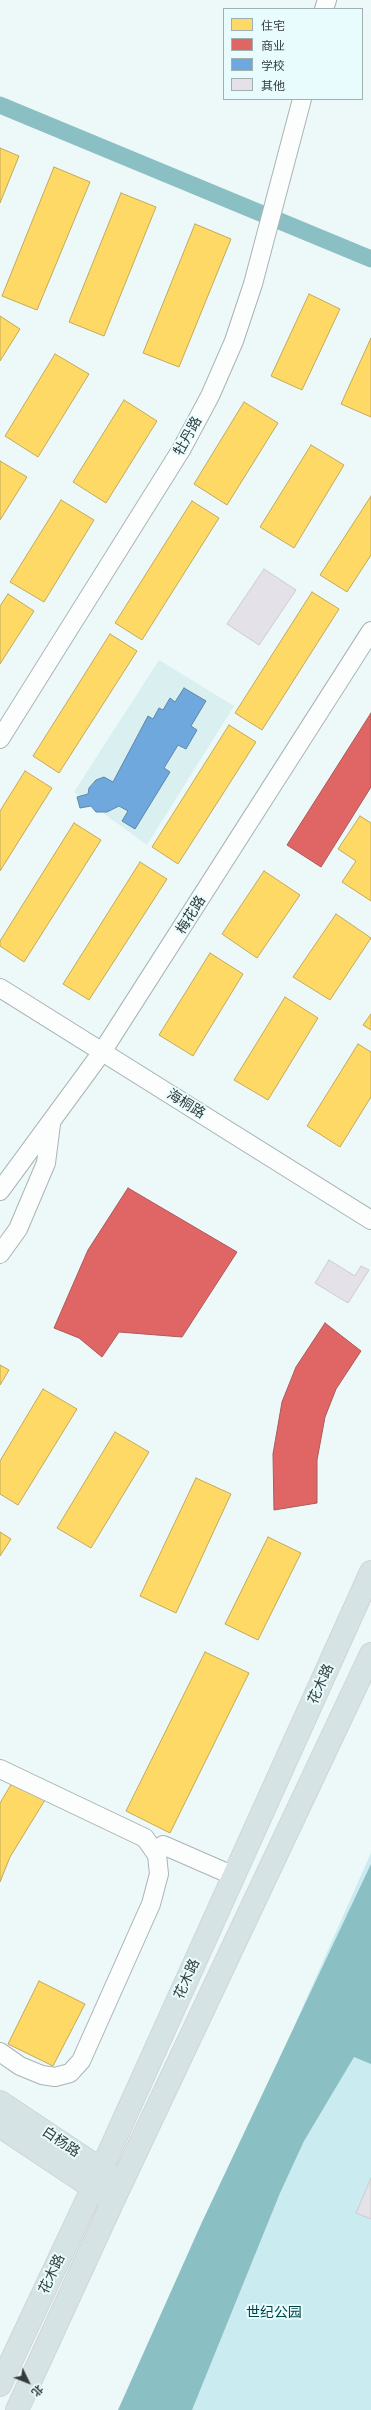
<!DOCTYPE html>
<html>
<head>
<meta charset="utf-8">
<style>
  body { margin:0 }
  #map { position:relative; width:371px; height:2410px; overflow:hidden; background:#edf8f9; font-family:"Alegreya Sans","Noto Sans SC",sans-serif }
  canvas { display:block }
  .legend { position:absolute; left:223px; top:8px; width:140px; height:92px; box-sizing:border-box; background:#e8fcfe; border:1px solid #a0afb0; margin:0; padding:5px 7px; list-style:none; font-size:12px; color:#343b3c }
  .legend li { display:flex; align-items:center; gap:8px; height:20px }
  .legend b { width:20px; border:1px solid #a0afb0 }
  .north { position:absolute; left:8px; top:2362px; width:40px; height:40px; -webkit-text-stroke:3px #e8fcfe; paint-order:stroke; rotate:133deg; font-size:11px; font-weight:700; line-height:16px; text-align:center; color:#343b3c }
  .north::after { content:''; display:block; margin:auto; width:14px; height:18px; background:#343b3c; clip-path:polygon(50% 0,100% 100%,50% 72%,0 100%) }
</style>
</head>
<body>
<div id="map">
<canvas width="371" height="2410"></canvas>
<ul class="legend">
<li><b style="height:11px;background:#ffd966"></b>住宅</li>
<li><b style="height:11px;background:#e06666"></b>商业</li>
<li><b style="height:11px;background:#6fa8dc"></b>学校</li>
<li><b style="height:11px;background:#e5e1e8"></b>其他</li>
</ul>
<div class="north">北</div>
</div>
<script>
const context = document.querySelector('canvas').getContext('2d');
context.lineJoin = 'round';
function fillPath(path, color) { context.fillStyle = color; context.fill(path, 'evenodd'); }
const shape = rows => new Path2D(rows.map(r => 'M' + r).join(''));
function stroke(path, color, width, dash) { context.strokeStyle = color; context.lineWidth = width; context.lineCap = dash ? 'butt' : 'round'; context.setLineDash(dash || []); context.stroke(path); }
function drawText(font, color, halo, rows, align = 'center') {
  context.font = font + ' "Alegreya Sans","Noto Sans SC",sans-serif'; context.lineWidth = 4; context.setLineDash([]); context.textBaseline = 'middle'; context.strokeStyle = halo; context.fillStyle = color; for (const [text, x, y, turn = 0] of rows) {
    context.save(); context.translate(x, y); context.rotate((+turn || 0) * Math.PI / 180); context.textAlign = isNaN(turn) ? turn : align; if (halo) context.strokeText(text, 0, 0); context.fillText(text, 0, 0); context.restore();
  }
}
fillPath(shape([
  [159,660,234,706,147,845,74,792]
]), '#daeff0');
fillPath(shape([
  [371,1853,371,2410,124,2410]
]), '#caebef');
fillPath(shape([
  [371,1864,371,2064,354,2057,304,2141,280,2193,192,2410,118,2410,202,2222]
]), '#8abfc4');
const homes = shape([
  [0,148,19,156,0,203,0,148],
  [54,167,90,182,37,310,2,296,54,167],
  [121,193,156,207,104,336,69,322,121,193],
  [195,224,231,239,179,367,143,353,195,224],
  [309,294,340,309,302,390,271,376,309,294],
  [0,316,20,329,0,361,0,316],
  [371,338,371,417,341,404,371,338],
  [55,354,89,374,38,457,5,436,55,354],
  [124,400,157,421,106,503,73,482,124,400],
  [244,402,278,423,227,505,194,484,244,402],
  [311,445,344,465,294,548,260,527,311,445],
  [0,461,27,477,0,520,0,461],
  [371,496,371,555,347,592,320,575,371,496],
  [61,500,94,520,44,602,10,582,61,500],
  [192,501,219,518,142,640,115,623,192,501],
  [312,592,339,609,262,730,235,713,312,592],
  [8,594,34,611,0,664,0,606,8,594],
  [110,634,137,651,59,773,33,756,110,634],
  [229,725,256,742,178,864,152,847,229,725],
  [25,771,52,788,0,871,0,811,25,771],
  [360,816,371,823,371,901,342,882,356,861,338,849,360,816],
  [74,823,101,840,24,962,0,946,0,941,74,823],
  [140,862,167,879,89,1000,63,984,140,862],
  [264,871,300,895,257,958,222,934,264,871],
  [336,914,371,938,330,1000,293,977,336,914],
  [210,953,243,974,193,1056,159,1035,210,953],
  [285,997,318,1018,268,1100,234,1080,285,997],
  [371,1014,371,1030,363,1025,371,1014],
  [358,1044,371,1052,371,1097,340,1147,307,1126,358,1044],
  [0,1365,9,1370,0,1385,0,1365],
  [43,1389,77,1409,18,1505,0,1494,0,1461,43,1389],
  [115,1432,149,1452,91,1548,57,1528,115,1432],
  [196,1478,231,1494,176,1613,140,1596,196,1478],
  [0,1532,11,1539,0,1556,0,1532],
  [268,1537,301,1553,258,1640,225,1624,268,1537],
  [205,1652,249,1673,170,1833,126,1811,205,1652],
  [12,1783,45,1800,10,1857,0,1882,0,1803,12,1783],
  [39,1981,85,2004,53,2066,8,2044,39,1981]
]);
fillPath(homes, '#ffd966');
stroke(homes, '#c2aa59', 1);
const shops = shape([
  [371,713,371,787,321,867,287,845,371,713],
  [128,1188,237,1252,182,1337,119,1332,102,1357,79,1338,54,1328,88,1250,128,1188],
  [325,1323,361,1351,336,1389,325,1417,317,1460,317,1503,274,1510,273,1454,282,1402,296,1367,325,1323]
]);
fillPath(shops, '#e06666');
stroke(shops, '#ac5959', 1);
const schools = shape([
  [184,688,206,701,191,726,197,730,186,749,178,745,164,768,170,772,135,829,122,821,128,811,119,806,107,812,96,812,91,806,80,808,77,797,88,794,89,788,96,780,104,777,113,782,148,716,153,719,159,708,163,710,170,698,175,702,184,688]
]);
fillPath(schools, '#6fa8dc');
stroke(schools, '#5d87ac', 1);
stroke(shape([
  [0,105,371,259]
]), '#8abfc4', 17);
const building = shape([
  [264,569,296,590,259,645,227,624,264,569],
  [329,1260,355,1276,361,1266,369,1270,348,1303,315,1283,329,1260],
  [371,2178,371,2219,356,2213,371,2178]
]);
fillPath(building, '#e5e1e8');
stroke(building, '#cacdcf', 1);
const minor = shape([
  [324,9,327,0],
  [0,739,181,450,210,396,234,341,253,284,302,99],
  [0,988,371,1220],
  [0,1191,102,1052,371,631],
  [0,1254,18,1229,46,1163,51,1124],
  [0,1769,145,1838,157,1855,159,1874,151,1904,81,2061,70,2073,55,2077,42,2075,20,2066,0,2052],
  [157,1855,163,1845,234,1876]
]);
const major = shape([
  [0,2102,114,2178],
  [0,2126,105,2196],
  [0,2385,101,2170,371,1572],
  [17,2410,113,2201,371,1654]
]);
stroke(minor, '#abb3b4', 20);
stroke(major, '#d0d5d6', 24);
stroke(minor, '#fcfefe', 18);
stroke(major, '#d6e3e4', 22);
drawText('14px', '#343b3c', '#e8fcfe', [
  ["牡丹路",188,436,-61],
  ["梅花路",191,915,-58],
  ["海桐路",186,1104,32],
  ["花木路",321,1684,-66],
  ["花木路",187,1979,-66],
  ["白杨路",61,2142,34],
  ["花木路",52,2274,-65]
]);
drawText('14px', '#00454a', '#e8fcfe', [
  ["世纪公园",274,2313]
]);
</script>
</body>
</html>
